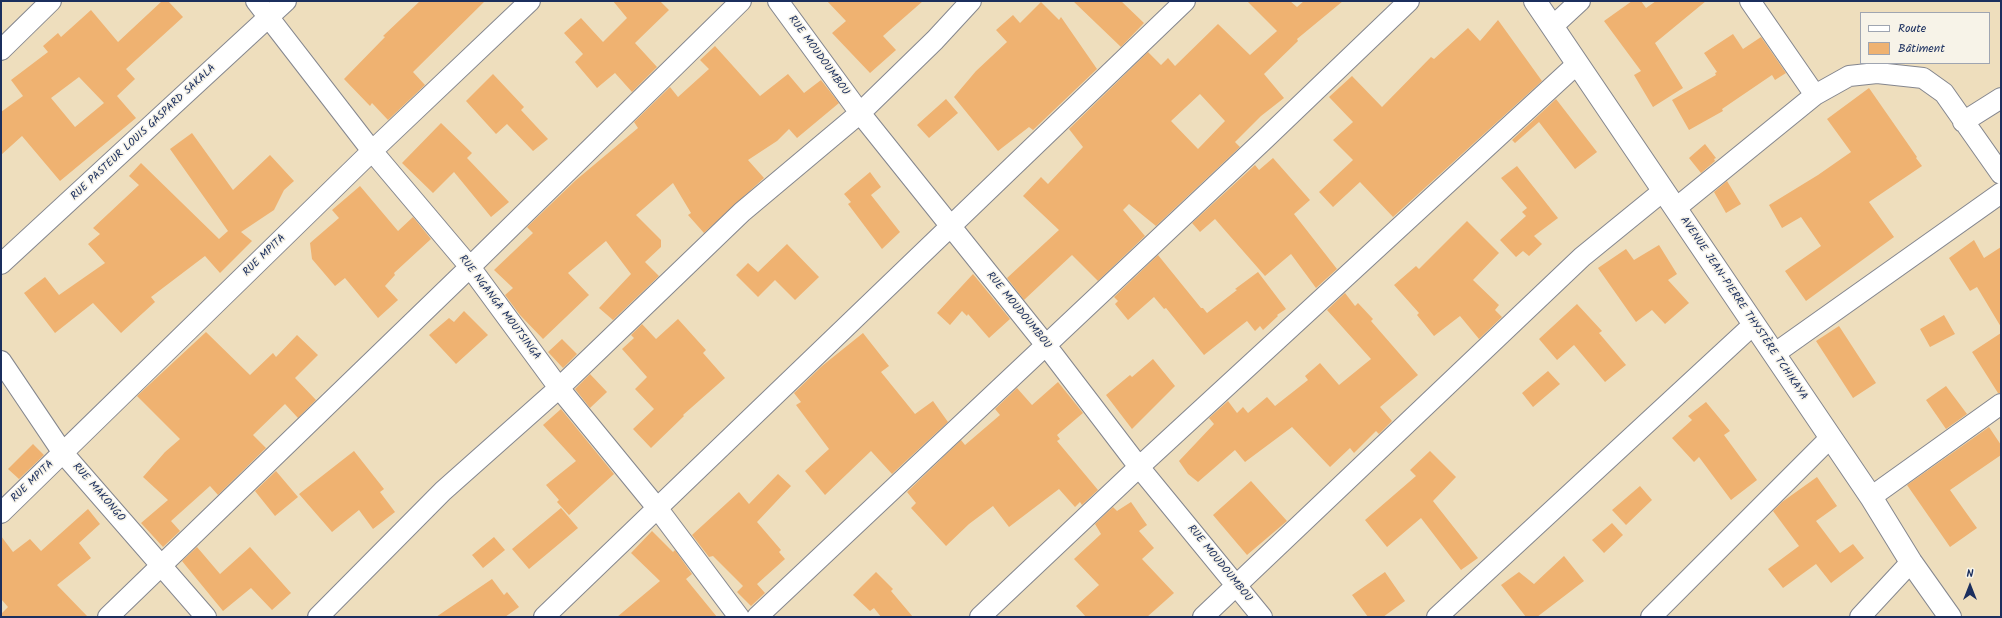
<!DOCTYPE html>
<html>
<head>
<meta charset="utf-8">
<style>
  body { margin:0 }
  #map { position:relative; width:2002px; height:618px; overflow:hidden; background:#eedebd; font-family:Kalam,sans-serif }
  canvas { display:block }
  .frame { position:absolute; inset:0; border:2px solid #1b2f5e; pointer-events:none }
  .legend { position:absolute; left:1860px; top:12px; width:130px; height:52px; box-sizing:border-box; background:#f7f3e8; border:1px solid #9fa5b1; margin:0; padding:5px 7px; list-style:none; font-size:12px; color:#1b2f5e }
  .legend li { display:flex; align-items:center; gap:8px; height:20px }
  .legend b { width:20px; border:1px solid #9fa5b1 }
  .north { position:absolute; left:1950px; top:566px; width:40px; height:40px; -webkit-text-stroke:3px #f7f3e8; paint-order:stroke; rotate:0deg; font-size:11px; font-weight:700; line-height:16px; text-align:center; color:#1b2f5e }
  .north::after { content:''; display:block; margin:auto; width:14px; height:18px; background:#1b2f5e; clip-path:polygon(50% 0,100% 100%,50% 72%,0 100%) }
</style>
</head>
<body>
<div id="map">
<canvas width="2002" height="618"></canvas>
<div class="frame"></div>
<ul class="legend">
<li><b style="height:5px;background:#fff"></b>Route</li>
<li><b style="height:11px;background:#efb271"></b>Bâtiment</li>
</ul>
<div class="north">N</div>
</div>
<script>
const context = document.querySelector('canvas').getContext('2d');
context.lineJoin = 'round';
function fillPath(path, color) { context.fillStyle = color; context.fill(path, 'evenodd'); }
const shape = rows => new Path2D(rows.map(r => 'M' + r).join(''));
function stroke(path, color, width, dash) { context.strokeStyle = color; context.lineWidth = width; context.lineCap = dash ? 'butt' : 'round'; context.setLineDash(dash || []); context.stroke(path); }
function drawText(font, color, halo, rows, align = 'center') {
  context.font = font + ' Kalam,sans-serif'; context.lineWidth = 3; context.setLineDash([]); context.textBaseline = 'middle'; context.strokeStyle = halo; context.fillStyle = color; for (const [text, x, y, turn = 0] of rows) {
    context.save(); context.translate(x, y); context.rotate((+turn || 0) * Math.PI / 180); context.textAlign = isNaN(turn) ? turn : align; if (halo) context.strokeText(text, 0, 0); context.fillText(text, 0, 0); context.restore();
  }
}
fillPath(shape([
  [162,1,168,1,183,17,126,69,135,79,117,96,136,118,60,181,22,136,1,155,1,112,23,96,11,80,48,52,43,46,58,33,61,37,91,10,118,42],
  [79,77,104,103,75,127,51,98],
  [420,1,485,1,413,72,425,85,388,120,372,103,370,106,344,79,385,37,383,36],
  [613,1,660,1,669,10,635,43,657,67,632,92,615,73,597,88,575,62,583,54,564,33,581,18,603,42,627,18],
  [827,1,923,1,883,36,896,50,870,73,832,33,846,21],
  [1073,1,1121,1,1144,23,1121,47],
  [1247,1,1290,1,1297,7,1304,1,1343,1,1297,39,1298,41,1264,74,1284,98,1261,116,1235,142,1240,147,1156,226,1129,204,1123,210,1145,236,1098,281,1072,255,1024,300,1007,278,1059,230,1023,196,1041,177,1048,184,1083,147,1069,129,1148,52,1161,65,1168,58,1175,66,1218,24,1250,55,1277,31],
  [1200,94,1225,121,1198,149,1171,121],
  [1632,1,1641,1,1646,8,1656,1,1706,1,1655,43,1683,88,1653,107,1634,75,1641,71,1604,21],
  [1041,2,1059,20,1061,17,1097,69,1033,130,1029,127,998,151,954,97,976,71,1007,42,996,30,1013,15,1020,23],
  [1498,20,1542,81,1393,217,1360,182,1333,207,1319,192,1353,160,1333,140,1353,122,1329,97,1352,76,1382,107,1431,57,1434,59,1468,28,1480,41],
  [1733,34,1743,49,1761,37,1786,73,1775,80,1772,75,1722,109,1723,111,1689,130,1672,100,1716,75,1715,73,1717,72,1704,53],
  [715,46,760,96,788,74,804,93,821,80,839,103,797,138,789,129,777,141,748,160,764,178,704,233,688,215,691,213,673,183,636,215,661,240,661,247,645,262,659,276,613,320,599,308,631,274,606,241,568,273,589,295,543,339,520,315,505,295,513,288,494,270,533,233,527,227,576,180,638,128,634,122,670,87,678,97,709,69,700,60],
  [493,74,524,107,521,110,548,139,533,151,507,124,496,134,466,101],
  [1869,88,1917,157,1916,158,1922,166,1869,202,1894,237,1806,301,1785,271,1821,246,1801,217,1782,228,1769,205,1818,175,1851,152,1827,119],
  [946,99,958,113,929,138,917,125],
  [1556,99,1597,152,1575,169,1539,122,1515,143,1512,140],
  [441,123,472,153,467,158,509,202,491,217,454,172,433,193,402,163],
  [192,133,233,190,270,155,294,181,284,190,274,210,241,232,252,241,220,273,205,256,151,297,155,302,121,333,93,303,55,333,24,293,45,277,59,295,105,263,88,244,100,234,93,228,139,185,129,176,141,163,219,239,228,231,170,149],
  [1705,144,1716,158,1714,159,1715,161,1701,173,1689,158],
  [1273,158,1310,200,1294,214,1337,269,1316,288,1291,254,1265,276,1215,219,1200,232,1192,223,1255,165,1259,170],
  [1517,166,1558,218,1534,236,1542,244,1529,256,1523,251,1516,257,1500,240,1526,216,1522,212,1527,208,1501,178],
  [870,172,881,187,871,195,900,232,882,249,848,204,851,202,844,194],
  [1727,181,1741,204,1726,213,1714,192],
  [360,186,398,231,413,217,431,239,394,273,395,275,385,286,398,300,378,318,345,278,335,286,312,259,310,243,339,218,332,210],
  [1467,221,1499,253,1473,280,1499,305,1495,310,1502,317,1479,339,1460,316,1434,336,1417,315,1419,313,1394,285,1416,266,1419,269],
  [1974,240,1984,258,2001,247,2001,327,1977,287,1970,291,1949,258],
  [787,244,819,277,795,300,775,280,758,297,736,275,748,263,758,272],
  [1659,245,1677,274,1668,280,1689,303,1665,324,1652,310,1636,322,1598,268,1626,249,1634,260],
  [1158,255,1201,308,1203,308,1207,313,1237,290,1235,289,1258,272,1286,309,1277,315,1278,316,1263,330,1260,326,1255,331,1247,321,1204,355,1166,308,1164,309,1154,297,1128,320,1115,304,1118,301,1114,297],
  [973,274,1010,319,989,338,968,314,967,316,962,311,950,325,937,313],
  [1345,293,1355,306,1358,303,1373,319,1371,321,1418,375,1380,407,1392,421,1379,434,1376,431,1354,453,1350,448,1330,467,1292,427,1245,462,1235,450,1198,482,1188,474,1179,461,1214,424,1209,418,1228,401,1237,413,1243,407,1248,413,1267,397,1275,406,1308,380,1305,376,1320,363,1339,385,1371,359,1327,310],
  [1577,304,1602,331,1599,333,1626,365,1605,382,1574,345,1557,360,1539,339],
  [464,311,488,335,456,364,429,335,449,318,454,322],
  [1944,315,1955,334,1930,347,1920,329],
  [678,319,706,350,703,353,725,378,683,415,684,416,651,448,633,429,654,409,635,389,647,377,622,349,634,338,631,335,642,324,656,339],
  [1839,326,1876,383,1853,398,1816,341],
  [206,332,250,375,273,353,276,357,297,335,318,355,295,378,316,400,298,418,285,404,253,435,266,448,218,495,210,486,171,521,180,531,163,547,141,523,168,500,143,477,165,452,180,439,137,396],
  [863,333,889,366,881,372,915,414,933,401,948,422,892,474,871,451,825,495,805,471,829,449,796,405,801,402,794,393,822,366],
  [2001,333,2001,393,1998,393,1972,352],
  [562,339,577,354,563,368,548,352],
  [1153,359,1175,386,1132,429,1106,395,1130,375,1132,377],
  [1548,371,1560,384,1533,407,1522,393],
  [590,374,607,392,590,408,575,389],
  [1058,382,1083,413,1057,435,1060,439,1057,441,1098,490,1082,505,1080,502,1075,507,1059,489,1009,527,993,506,969,524,946,546,911,508,916,503,907,492,961,440,965,445,1000,415,995,409,1017,388,1032,405],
  [1946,386,1967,414,1946,429,1926,400],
  [1706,402,1730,431,1724,435,1757,480,1731,500,1699,457,1694,462,1672,438,1692,420,1688,416],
  [561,409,614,474,569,515,557,502,559,500,546,485,576,461,543,425],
  [1989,427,2001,445,2001,455,1950,490,1977,528,1950,547,1907,485],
  [33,444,44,455,19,479,8,469],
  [354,451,384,489,380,492,395,512,373,529,359,510,332,532,299,494],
  [1430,451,1456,477,1433,501,1478,558,1461,570,1421,518,1387,547,1365,520,1416,476,1410,470],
  [276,471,298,497,275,516,255,491],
  [778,474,791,486,757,522,781,550,779,552,785,559,757,584,765,593,751,606,737,592,743,586,713,556,709,557,692,535,739,492,749,504],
  [1817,477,1837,506,1816,521,1840,553,1853,544,1864,558,1831,583,1816,564,1783,588,1768,569,1799,546,1773,511,1782,502],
  [1251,481,1287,521,1247,555,1213,515],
  [1640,486,1652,500,1626,525,1612,510],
  [1131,502,1147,525,1139,531,1154,548,1142,559,1174,593,1147,617,1086,617,1076,606,1099,585,1074,559,1101,534,1095,524,1113,507,1117,511],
  [561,508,578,528,529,569,512,549],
  [88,509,100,524,79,543,91,558,57,585,88,617,1,617,1,614,8,607,1,599,1,536,13,552,30,539,41,551],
  [1612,523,1623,535,1604,553,1592,540],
  [652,531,673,552,675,550,692,574,686,579,717,617,617,617,660,581,631,553],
  [494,537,505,550,483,568,472,555],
  [197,547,220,574,250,547,291,593,272,610,251,588,223,611,182,561],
  [1564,556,1584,581,1537,617,1526,617,1501,585,1519,572,1534,584],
  [876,572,893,589,891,591,913,617,881,617,874,608,870,611,853,595],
  [1385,572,1405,601,1383,617,1368,617,1352,595],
  [492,579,504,595,507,592,519,607,505,617,436,617]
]), '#efb271');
const minor = shape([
  [256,1,372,151,470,267,559,388,658,509,739,617],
  [778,1,860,113,1045,344,1139,467,1262,617],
  [1750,1,1815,95],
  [1553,26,1580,1],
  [1,50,51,1],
  [1963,122,2001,98],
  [1676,208,1815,95,1849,76,1877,73,1923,78,1944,93,2001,174],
  [1,264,286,1],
  [1774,354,2001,193],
  [1,361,63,453,206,617],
  [1871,497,2001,404],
  [1,513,372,151,530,1],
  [108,617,470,267,741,1],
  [318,617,443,491,559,388,742,212,860,113,935,40,971,1],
  [544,617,1185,1],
  [757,617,1266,138,1409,1],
  [980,617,1139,467,1577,64],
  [1203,617,1582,257,1663,191],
  [1437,617,1754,324],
  [1651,617,1830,438],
  [1860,617,1911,562]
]);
const tertiary = shape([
  [1535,1,1871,497,1911,562,1950,617]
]);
stroke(minor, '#84868e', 22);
stroke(tertiary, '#84868e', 24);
stroke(minor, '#fff', 20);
stroke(tertiary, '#fff', 22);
drawText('11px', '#1b2f5e', '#f7f3e8', [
  ["RUE MOUDOUMBOU",818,56,54],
  ["RUE PASTEUR LOUIS GASPARD SAKALA",144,133,-43],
  ["RUE MPITA",265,256,-44],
  ["RUE NGANGA MOUTSINGA",499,308,53],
  ["AVENUE JEAN-PIERRE THYSTÈRE TCHIKAYA",1743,309,56],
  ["RUE MOUDOUMBOU",1018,311,51],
  ["RUE MPITA",33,482,-44],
  ["RUE MAKONGO",98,493,49],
  ["RUE MOUDOUMBOU",1219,564,51]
]);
</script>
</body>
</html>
